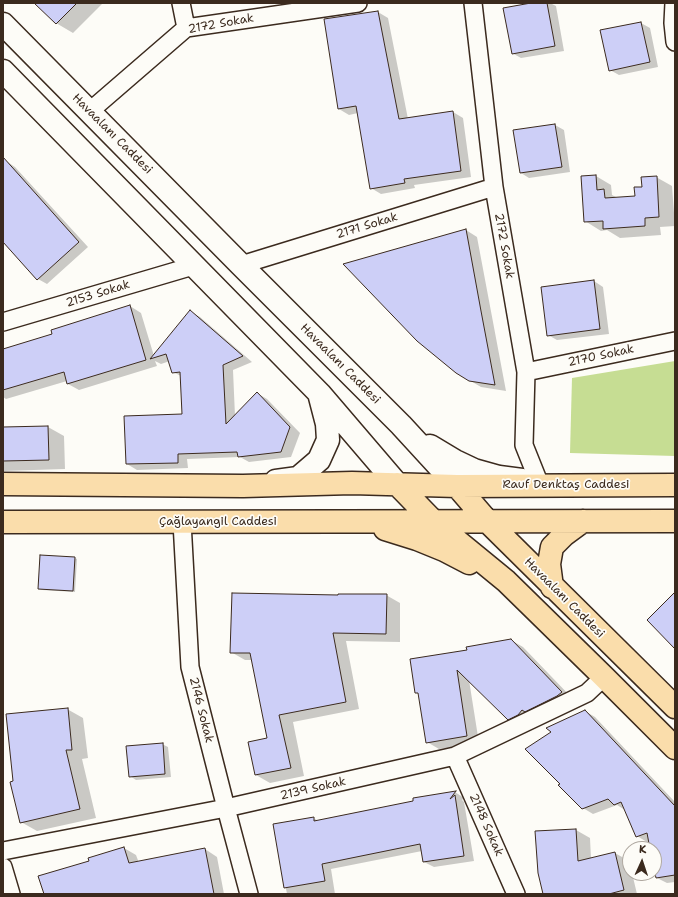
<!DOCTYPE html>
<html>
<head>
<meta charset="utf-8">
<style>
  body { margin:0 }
  #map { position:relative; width:678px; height:897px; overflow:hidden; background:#fdfcf7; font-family:"Shantell Sans",sans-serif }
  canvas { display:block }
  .frame { position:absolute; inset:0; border:4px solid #3b2a1e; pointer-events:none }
  .north { position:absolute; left:622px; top:841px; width:40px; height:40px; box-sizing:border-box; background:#fdfcf7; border:1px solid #afa8a0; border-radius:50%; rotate:3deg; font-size:11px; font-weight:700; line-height:16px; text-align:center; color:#3b2a1e }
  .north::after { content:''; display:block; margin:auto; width:14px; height:18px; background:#3b2a1e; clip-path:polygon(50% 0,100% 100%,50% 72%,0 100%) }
</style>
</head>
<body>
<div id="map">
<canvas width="678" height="897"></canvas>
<div class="frame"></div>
<div class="north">K</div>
</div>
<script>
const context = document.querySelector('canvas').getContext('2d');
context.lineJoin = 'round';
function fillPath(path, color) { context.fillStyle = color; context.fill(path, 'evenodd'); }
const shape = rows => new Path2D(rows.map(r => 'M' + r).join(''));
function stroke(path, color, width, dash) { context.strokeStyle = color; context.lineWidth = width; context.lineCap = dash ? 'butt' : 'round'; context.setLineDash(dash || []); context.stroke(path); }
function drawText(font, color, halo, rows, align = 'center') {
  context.font = font + ' "Shantell Sans",sans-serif'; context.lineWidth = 3.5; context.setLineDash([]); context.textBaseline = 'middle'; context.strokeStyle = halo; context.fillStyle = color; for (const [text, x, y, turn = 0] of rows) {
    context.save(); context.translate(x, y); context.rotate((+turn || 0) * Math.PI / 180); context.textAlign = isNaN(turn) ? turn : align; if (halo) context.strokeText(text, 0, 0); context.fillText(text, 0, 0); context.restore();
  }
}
fillPath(shape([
  [675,361,675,456,570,453,572,378]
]), '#c6dd93');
fillPath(shape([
  [35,3,103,3,73,33,56,23],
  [536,3,550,3,556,6,564,51,521,58,512,53],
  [378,12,388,18,408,119,453,112,463,118,471,177,414,185,415,188,381,194,371,188,358,113,349,115,339,109],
  [641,23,650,28,658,67,619,75,610,70],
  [555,125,564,130,570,172,529,178,521,173],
  [6,161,15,167,88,247,47,284,38,279,3,241,3,164],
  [596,176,611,185,612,195,618,198,636,197,643,188,656,177,672,186,675,226,660,227,661,235,620,238,607,230,601,231,585,221],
  [466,230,477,237,506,391,481,387,469,380],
  [594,281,603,287,609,334,557,340,548,335,542,288],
  [130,306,141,313,154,356,190,311,200,317,252,362,233,370,235,416,257,393,267,399,300,433,291,457,249,462,240,457,187,459,188,468,137,470,127,464,183,415,181,376,173,372,170,361,161,364,155,361,157,366,79,390,68,384,67,381,6,399,3,397,3,350,54,335],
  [48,427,64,436,65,469,3,471,3,428],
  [75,558,77,559,75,592,42,590,39,589],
  [386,595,400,603,400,642,346,641,359,709,293,722,304,776,270,783,256,775,268,738,253,660,245,660,231,652],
  [511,640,523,647,573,699,520,726,508,719,469,680,479,743,439,749,427,742,420,694,416,692,468,651],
  [67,709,83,718,88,758,82,759,96,818,37,831,21,822,14,782],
  [585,711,595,717,675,802,675,882,667,883,657,878,654,863,654,849,651,849,650,841,647,842,637,836,625,810,617,805,593,814,583,808],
  [162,744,168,747,171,777,136,780,130,776],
  [455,792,464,798,462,800,464,802,474,861,434,867,424,862,422,851,331,869,335,894,287,894,274,825,313,818,319,821,415,802,414,799],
  [576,830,590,838,591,859,615,853,629,861,630,873,632,873,637,894,544,894],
  [124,848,136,855,139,863,205,849,217,857,224,894,45,894,90,862]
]), '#0003');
const building = shape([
  [34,3,77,3,56,24,34,3],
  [531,3,547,3,555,46,512,54,503,8,531,3],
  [378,11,399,119,453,111,461,171,404,179,405,183,370,189,356,106,338,109,324,19,378,11],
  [641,22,650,62,609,71,600,30,641,22],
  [555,124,562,167,520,173,513,130,555,124],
  [3,157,79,242,37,280,3,242,3,157],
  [596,175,597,190,604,189,605,198,635,196,634,187,642,187,641,177,657,176,659,217,645,218,645,226,603,229,603,221,584,222,581,176,596,175],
  [466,229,481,311,495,385,469,381,456,373,417,341,343,264,466,229],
  [594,280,600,329,547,336,541,287,594,280],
  [130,305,146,360,67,384,64,372,3,390,3,349,52,334,51,330,130,305],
  [190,310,243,356,223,365,226,424,257,392,290,427,281,452,238,457,237,452,178,454,178,463,126,464,124,416,182,414,180,372,172,373,166,354,150,359,190,310],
  [48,426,49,460,3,461,3,427,48,426],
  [40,555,75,557,73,591,38,589,40,555],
  [675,592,675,649,647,620,675,592],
  [232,593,338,595,338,594,387,594,386,634,333,633,346,702,279,715,291,768,255,775,248,742,267,738,250,653,230,653,232,593],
  [511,639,562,692,557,696,525,712,522,710,518,715,508,720,457,670,467,736,426,743,418,693,415,693,410,659,467,650,466,647,511,639],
  [68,708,72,750,66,750,80,809,20,823,10,782,13,781,6,714,68,708],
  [585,710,675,806,675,875,656,878,654,868,654,849,650,849,647,833,636,837,621,802,614,805,608,799,582,809,558,785,560,784,525,749,551,732,546,728,585,710],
  [163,743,165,774,129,777,126,746,163,743],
  [456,791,450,799,455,795,464,856,423,862,420,844,322,864,325,881,284,888,273,824,314,817,314,821,413,801,413,798,456,791],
  [576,829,578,861,615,852,624,890,609,894,543,894,538,873,535,831,576,829],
  [124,847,129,863,205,848,214,894,44,894,38,876,89,861,88,858,124,847]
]);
fillPath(building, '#cdcff7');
stroke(building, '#3b2a1e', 1);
const street = shape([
  [181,3,186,28],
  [473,3,494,187,526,372,524,445,540,485],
  [674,3,673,23,675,42],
  [90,111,186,28,358,3],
  [241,265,494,187],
  [3,322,193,266],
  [526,372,675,341],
  [182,522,190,667,226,808,249,894],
  [455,756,516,894],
  [3,851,226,808,455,756,587,693,604,677],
  [3,867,11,894]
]);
const secondary = shape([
  [3,24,241,265,401,425,457,486],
  [3,71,320,394,397,484],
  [430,446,455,461,474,470,499,477,522,480],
  [276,481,298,478,319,460,328,440,327,424,320,397]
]);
const primary = shape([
  [3,484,243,486,352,483,457,486,675,485],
  [397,484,434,522,506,581,604,677,675,748],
  [457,486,488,522,675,707],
  [3,522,675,521],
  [385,529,417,539,444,550,469,563],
  [552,587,549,564,552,547,564,535,583,521]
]);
stroke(street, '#3b2a1e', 20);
stroke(secondary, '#3b2a1e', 25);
stroke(primary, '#3b2a1e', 25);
stroke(street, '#fdfcf7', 17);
stroke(secondary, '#fdfcf7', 22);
stroke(primary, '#faddab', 22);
drawText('12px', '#3b2a1e', '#fdfcf7', [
  ["2172 Sokak",221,24,-10],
  ["Havaalanı Caddesi",112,134,45],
  ["2171 Sokak",367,226,-17],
  ["2172 Sokak",504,246,80],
  ["2153 Sokak",98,294,-17],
  ["2170 Sokak",601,356,-12],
  ["Havaalanı Caddesi",340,364,45],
  ["Rauf Denktaş Caddesi",566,485],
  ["Çağlayangil Caddesi",218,522],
  ["Havaalanı Caddesi",564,598,45],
  ["2146 Sokak",201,710,76],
  ["2139 Sokak",313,789,-13],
  ["2148 Sokak",486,825,66]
]);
</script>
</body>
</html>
